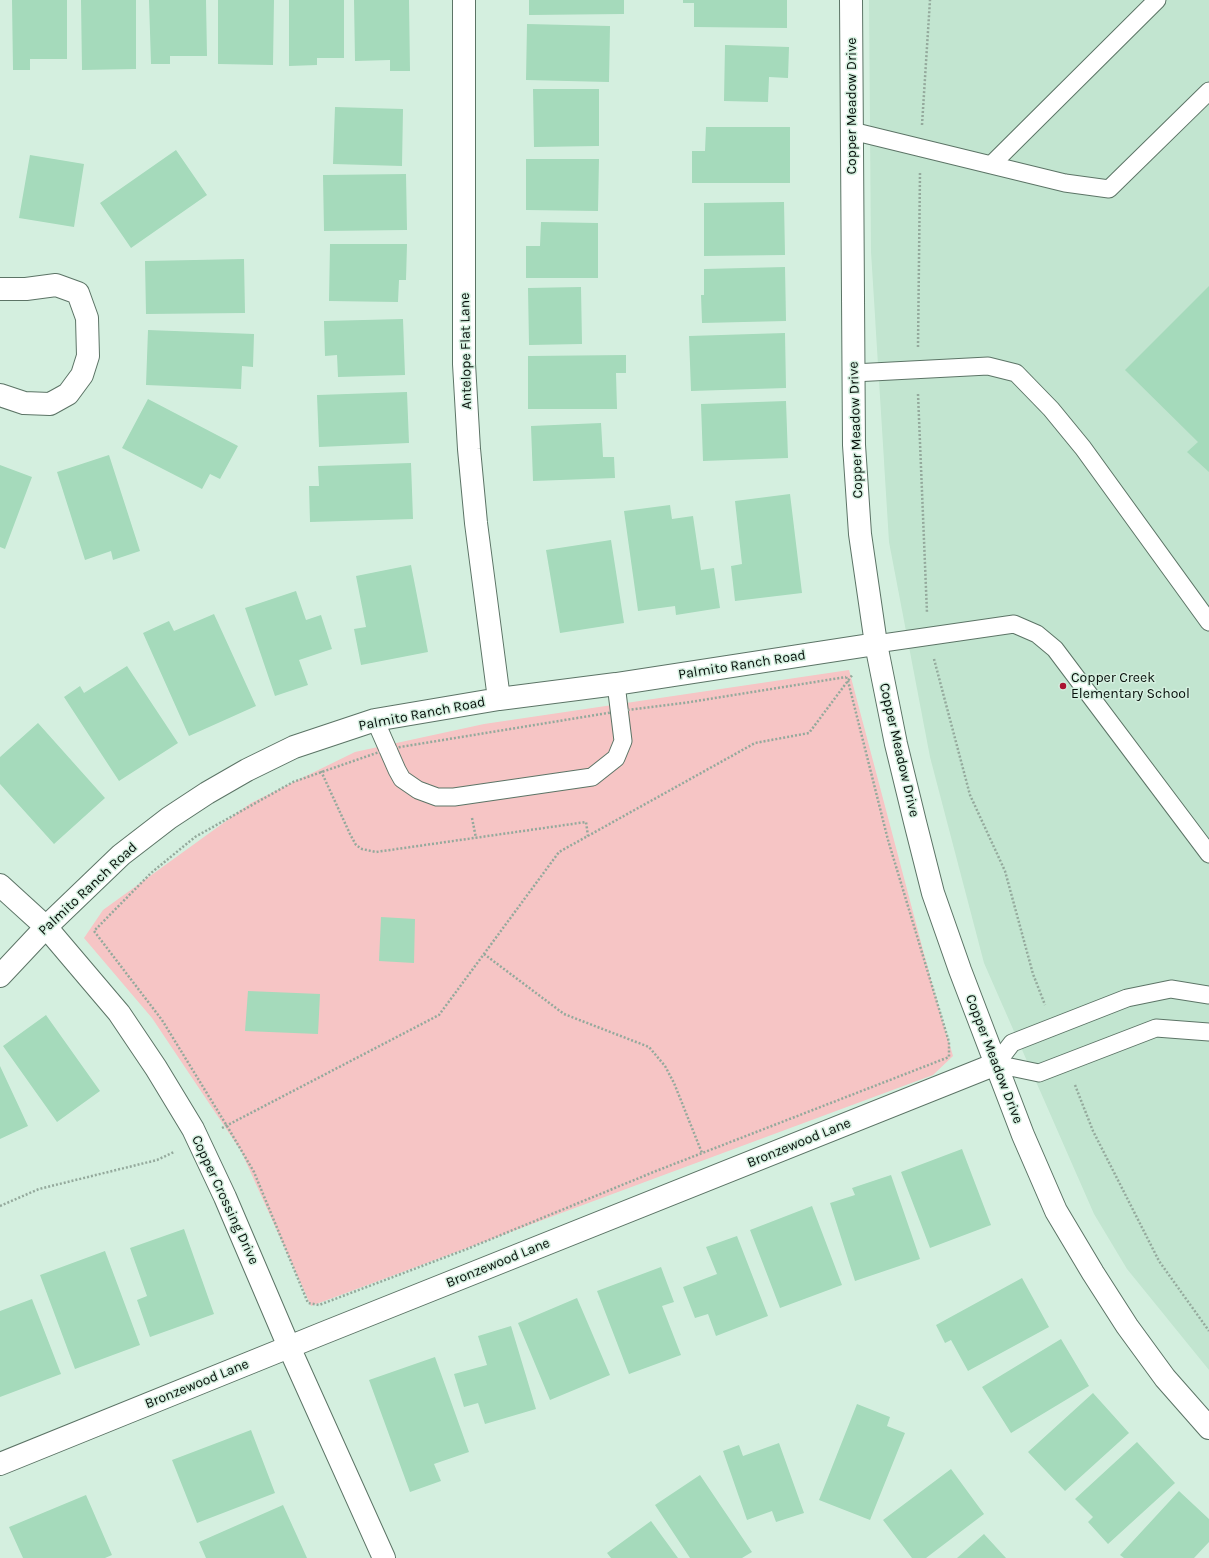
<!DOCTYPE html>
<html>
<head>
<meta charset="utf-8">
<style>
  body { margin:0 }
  canvas { display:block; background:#d4efdf }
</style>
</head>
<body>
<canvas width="1209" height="1558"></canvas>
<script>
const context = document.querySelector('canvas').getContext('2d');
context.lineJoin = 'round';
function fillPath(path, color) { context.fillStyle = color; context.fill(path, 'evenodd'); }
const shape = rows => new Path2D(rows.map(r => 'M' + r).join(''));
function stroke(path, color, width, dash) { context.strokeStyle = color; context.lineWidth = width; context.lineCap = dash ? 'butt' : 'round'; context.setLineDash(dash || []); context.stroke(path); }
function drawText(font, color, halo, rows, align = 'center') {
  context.font = font + ' Karla,sans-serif'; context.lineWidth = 3; context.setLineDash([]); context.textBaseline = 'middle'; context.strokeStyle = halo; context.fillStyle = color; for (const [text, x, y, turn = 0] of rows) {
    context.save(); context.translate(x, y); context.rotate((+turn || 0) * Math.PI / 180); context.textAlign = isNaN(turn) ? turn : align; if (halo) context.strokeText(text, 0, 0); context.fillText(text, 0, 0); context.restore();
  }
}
fillPath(shape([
  [869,0,1209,0,1209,1370,1127,1269,1094,1214,984,963,930,757,889,542,871,252]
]), '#c2e5d0');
fillPath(shape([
  [849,670,932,984,953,1056,933,1075,311,1306,241,1151,152,1018,84,938,103,910,251,803,355,752,484,724]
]), '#f6c5c5');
fillPath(shape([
  [12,0,67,0,67,59,30,59,30,70,13,70],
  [81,0,136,0,136,69,82,70],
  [149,0,206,0,207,56,170,56,170,64,151,64],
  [218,0,274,0,273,65,218,64],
  [289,0,344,0,344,58,317,58,317,65,289,66],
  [354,0,409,0,410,71,390,71,390,60,355,61],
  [529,0,624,0,624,14,529,15],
  [683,0,787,0,787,28,694,27,694,3,683,3],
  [527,24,610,26,609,82,526,80],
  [725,45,789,47,788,78,769,77,768,102,724,101],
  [533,89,599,89,599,146,534,147],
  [335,107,403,109,402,166,333,164],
  [706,127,790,127,790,183,692,183,692,151,705,151],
  [176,150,207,195,131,248,100,203],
  [30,155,84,164,74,227,19,218],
  [526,159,599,159,598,211,526,210],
  [406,174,407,230,324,231,323,175],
  [784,202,785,255,704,256,704,203],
  [541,222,598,223,598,278,526,278,526,246,540,246],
  [330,244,407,244,406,280,399,280,398,302,329,301],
  [244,259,245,313,146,314,145,261],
  [785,267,786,321,702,323,701,295,704,295,704,269],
  [1209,286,1209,472,1187,452,1198,442,1125,370],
  [581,287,582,344,529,345,528,288],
  [403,319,405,375,338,377,337,355,325,356,324,321],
  [148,330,254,334,253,367,242,366,241,389,146,385],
  [785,333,786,388,691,391,689,336],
  [626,355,626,373,616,373,617,409,528,409,528,356],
  [407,392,409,443,319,447,317,395],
  [148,399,238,446,220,479,210,474,202,489,122,448],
  [786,401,788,458,703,461,701,404],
  [601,423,603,457,614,457,615,478,533,481,531,426],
  [109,455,140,551,113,560,111,551,85,560,57,472],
  [411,463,413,519,310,522,309,486,319,486,318,466],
  [0,465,32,477,5,549,0,547],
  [790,494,802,593,735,601,731,566,742,564,735,501],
  [670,505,672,519,693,516,701,570,714,568,720,608,676,615,675,606,638,611,624,511],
  [611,540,624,623,560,633,546,550],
  [411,565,428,652,361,665,354,629,366,627,356,576],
  [296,591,306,620,321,615,332,649,299,660,308,685,275,696,245,608],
  [214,614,256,706,189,736,143,633,169,621,174,631],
  [127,666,178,743,119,781,64,697,80,686,84,693],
  [38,723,105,798,54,844,0,784,0,757],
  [381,917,415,919,414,963,379,961],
  [248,991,320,994,318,1034,245,1031],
  [46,1015,100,1091,57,1122,3,1046],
  [0,1066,28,1126,0,1139],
  [962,1149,991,1225,930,1248,901,1172],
  [891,1175,920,1259,855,1281,830,1203,855,1195,852,1188],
  [812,1206,842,1285,780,1308,750,1230],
  [184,1229,214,1314,150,1337,137,1300,147,1296,130,1248],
  [737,1236,768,1316,716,1336,708,1314,695,1318,683,1287,717,1274,706,1247],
  [105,1251,140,1345,75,1369,40,1275],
  [661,1267,674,1302,662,1306,681,1355,629,1374,597,1291],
  [1022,1278,1049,1327,968,1371,951,1340,945,1343,936,1325],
  [577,1298,610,1375,550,1400,518,1323],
  [32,1299,61,1374,0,1397,0,1311],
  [511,1326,536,1409,485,1424,478,1403,464,1407,454,1374,487,1365,478,1336],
  [1061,1339,1089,1386,1011,1433,982,1387],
  [435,1357,469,1452,434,1464,441,1481,410,1492,369,1380],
  [1093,1393,1129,1433,1065,1491,1028,1452],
  [857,1404,890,1417,887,1426,905,1433,870,1520,819,1500],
  [251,1430,275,1493,197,1523,172,1460],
  [1137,1442,1175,1483,1108,1544,1088,1522,1093,1517,1075,1499],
  [779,1443,804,1513,776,1522,772,1511,747,1520,723,1451,739,1445,743,1456],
  [951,1469,984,1514,926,1558,912,1558,883,1520],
  [700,1475,752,1552,742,1558,690,1558,655,1505],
  [1179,1491,1209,1519,1209,1542,1194,1558,1124,1558,1120,1555],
  [86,1495,112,1555,105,1558,23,1558,9,1527],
  [283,1505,307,1558,206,1558,199,1542],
  [651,1521,678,1558,611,1558,607,1553],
  [984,1534,1006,1558,957,1558]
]), '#a5dabb');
const lane = shape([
  [852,131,1065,183,1109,189,1209,91],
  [991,165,1157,0],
  [853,373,988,366,1016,373,1051,409,1083,448,1209,622],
  [876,644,1014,624,1037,634,1055,649,1209,854],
  [375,720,397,770,402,779,418,790,437,797,454,797,592,777,616,758,623,741,616,684],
  [1209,995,1171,989,1127,998,1012,1043,996,1064,1039,1073,1156,1028,1209,1032]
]);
const street = shape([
  [464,0,464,364,469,449,476,523,499,699],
  [851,0,854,445,860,534,876,644,896,744,915,822,933,893,960,970,1023,1135,1056,1211,1093,1273,1127,1326,1165,1378,1209,1428],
  [0,289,26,289,56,285,78,293,87,318,88,356,82,375,68,394,50,404,24,403,0,395],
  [0,885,46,927,119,1013,156,1068,193,1129,225,1197,289,1347,384,1558],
  [0,976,46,927,121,855,169,818,207,793,247,770,294,747,375,720,499,699,616,684,876,644],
  [0,1464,321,1334,996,1064]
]);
stroke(lane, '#5c7466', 19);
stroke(street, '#5c7466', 24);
stroke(shape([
  [922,125,930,0],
  [918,347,920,172],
  [918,394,927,613],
  [934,659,970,795,1005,871,1033,974,1045,1005],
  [846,677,848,681,888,840,949,1042,949,1057,656,1171,467,1249,319,1305,308,1303,254,1172,227,1126,162,1020,94,931,151,873,195,837,293,782,388,749,620,711,684,703,846,677],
  [321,771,350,834,356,845,362,849,376,852,586,822,588,836],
  [472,818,476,838],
  [484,954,564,1014,649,1047,665,1066,674,1083,702,1153],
  [1075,1085,1093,1131,1159,1261,1209,1331],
  [222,1128,439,1015,559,852,755,743,809,733,853,674],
  [0,1206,39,1189,157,1160,174,1152]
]), '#94a99c', 2.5, [2, 2]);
stroke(lane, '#fff', 17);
stroke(street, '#fff', 22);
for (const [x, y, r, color] of [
  [1063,686,4,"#aa1432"]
]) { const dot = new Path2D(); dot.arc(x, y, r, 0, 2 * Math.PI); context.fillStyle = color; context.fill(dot); stroke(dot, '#d4efdf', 1.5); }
drawText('14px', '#060e09', '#d4efdf', [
  ["Copper Meadow Drive",852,106,-90],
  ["Antelope Flat Lane",466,351,-91],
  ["Copper Meadow Drive",856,430,-92],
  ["Palmito Ranch Road",742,665,-9],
  ["Palmito Ranch Road",422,714,-11],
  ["Copper Meadow Drive",899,750,77],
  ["Palmito Ranch Road",88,889,-43],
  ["Copper Meadow Drive",994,1059,69],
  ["Bronzewood Lane",799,1143,-22],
  ["Copper Crossing Drive",225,1200,65],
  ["Bronzewood Lane",498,1263,-22],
  ["Bronzewood Lane",197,1384,-22]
]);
drawText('14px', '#060e09', '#d4efdf', [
  ["Copper Creek",1071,678],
  ["Elementary School",1071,694]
], 'left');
</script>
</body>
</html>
